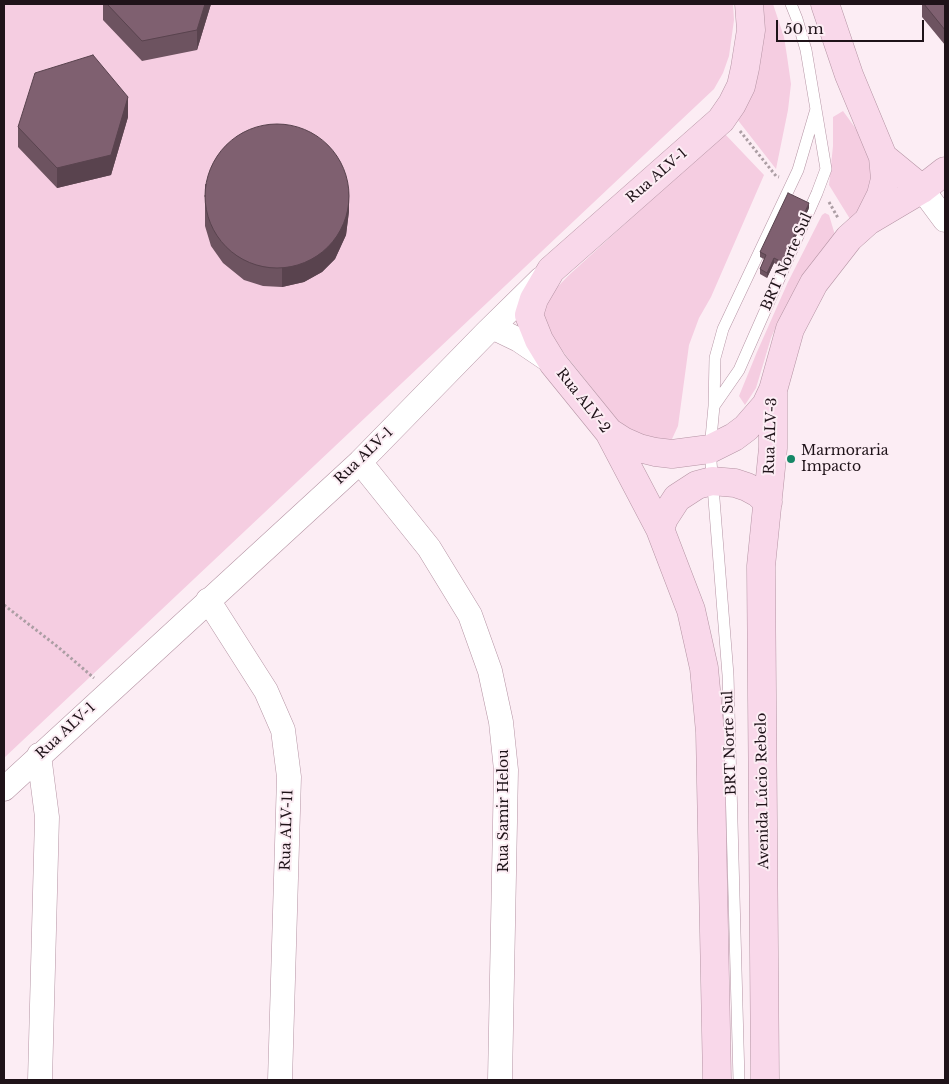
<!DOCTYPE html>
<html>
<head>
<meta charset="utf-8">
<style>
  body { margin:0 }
  #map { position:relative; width:949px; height:1084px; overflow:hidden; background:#fcedf4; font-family:"Libre Baskerville",serif }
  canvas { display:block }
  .frame { position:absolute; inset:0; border:5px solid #1f1319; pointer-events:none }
  .scale { position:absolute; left:776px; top:20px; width:148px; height:22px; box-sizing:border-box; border:2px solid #1f1319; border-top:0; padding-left:6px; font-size:15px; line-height:18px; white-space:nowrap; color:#1f1319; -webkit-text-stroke:4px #fcedf4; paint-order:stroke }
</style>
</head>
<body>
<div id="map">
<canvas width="949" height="1084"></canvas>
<div class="frame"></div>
<div class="scale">50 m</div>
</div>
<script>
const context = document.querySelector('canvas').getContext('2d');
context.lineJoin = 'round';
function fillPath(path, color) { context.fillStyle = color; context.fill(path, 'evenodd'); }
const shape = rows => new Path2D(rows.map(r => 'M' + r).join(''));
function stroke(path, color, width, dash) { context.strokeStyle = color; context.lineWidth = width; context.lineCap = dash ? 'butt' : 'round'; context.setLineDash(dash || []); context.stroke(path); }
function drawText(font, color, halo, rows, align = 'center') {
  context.font = font + ' "Libre Baskerville",serif'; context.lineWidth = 4; context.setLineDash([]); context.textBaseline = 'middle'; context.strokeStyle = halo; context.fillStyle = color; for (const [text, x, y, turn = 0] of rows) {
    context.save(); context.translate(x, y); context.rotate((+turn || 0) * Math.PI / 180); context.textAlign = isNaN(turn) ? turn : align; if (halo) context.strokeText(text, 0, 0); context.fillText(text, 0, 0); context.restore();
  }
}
fillPath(shape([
  [4,4,733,4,734,20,729,56,723,73,714,89,4,758],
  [755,4,773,4,784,37,787,56,791,84,788,110,776,169,737,119],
  [843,111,867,144,878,167,869,201,850,219,829,185,833,146,833,117],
  [724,133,764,175,711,297,699,318,689,345,678,426,672,439,653,442,633,435,619,422,541,324,544,301,568,276],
  [825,213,829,215,835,235,777,324,771,338,756,388,745,405,739,396,757,352,788,282,822,215]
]), '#f5cde1');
const lane = shape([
  [714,406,739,370,817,193,826,169,806,50,797,19,791,4],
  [739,1080,728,675,710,449,714,406,715,358,723,329,798,170,816,109]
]);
const street = shape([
  [922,189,945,220],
  [492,327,519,340,553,363],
  [360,462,429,548,470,615,490,671,501,722,506,770,500,1080],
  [208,600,266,691,283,730,289,777,280,1080],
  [39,755,47,817,40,1080],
  [4,789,360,462,486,333,541,279]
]);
const secondary = shape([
  [825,4,849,75,883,157,922,189],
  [868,221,881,195,885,179,883,157],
  [609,432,623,441,639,448,655,452,672,454,710,449,734,437,746,428,766,405,773,390],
  [660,529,664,518,677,498,697,485,712,481,735,483,747,487,758,493,768,502],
  [717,1080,710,732,704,668,691,610,660,529,609,432,553,363,539,340,529,315,534,299,551,270,721,120,732,104,741,86,745,68,751,30,749,4],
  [765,1080,761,566,773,448,773,390,790,329,814,283,849,238,868,221,922,189,945,171]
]);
stroke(lane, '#b594a4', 12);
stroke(street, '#b594a4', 25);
stroke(secondary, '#b594a4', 29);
stroke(shape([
  [740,131,776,176,779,177],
  [829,202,838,218],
  [4,605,58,647,94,678]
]), '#ac9ea4', 3, [2.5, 2.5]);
stroke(lane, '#fff', 11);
stroke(street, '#fff', 24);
stroke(secondary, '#f9d8ea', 28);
fillPath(shape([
  [103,4,211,4,197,50,142,61,103,20],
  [922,4,945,4,945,45,922,17],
  [128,117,111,175,57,188,18,147,18,127],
  [205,184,349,211,346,235,335,259,322,272,304,282,282,287,263,286,244,280,223,263,211,246,205,226],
  [809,208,782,267,774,263,767,278,760,274,760,269,764,259,760,257,760,252]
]), '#6d5360');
fillPath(shape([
  [205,4,211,4,197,50,197,30],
  [128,97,128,117,111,175,57,188,57,168],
  [349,191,349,211,346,235,335,259,322,272,304,282,282,287,282,267],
  [809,203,809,208,782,267,782,262],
  [774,258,774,263,767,278,767,273]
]), '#59434e');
const building = shape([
  [107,4,205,4,197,30,142,41,107,4],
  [924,4,945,4,945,30,924,4],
  [93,55,128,97,111,155,57,168,18,127,35,73,93,55],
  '205 196a72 72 0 1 1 144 0a72 72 0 1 1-144 0Z',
  [788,193,809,203,782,262,774,258,767,273,760,269,766,255,760,252,788,193]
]);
fillPath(building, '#7f6070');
stroke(building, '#59434e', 1);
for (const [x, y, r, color] of [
  [791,459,5,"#158766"]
]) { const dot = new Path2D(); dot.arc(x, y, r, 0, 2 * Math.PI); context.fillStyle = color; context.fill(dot); stroke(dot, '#fcedf4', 2); }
drawText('14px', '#1f1319', '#fcedf4', [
  ["Rua ALV-1",657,176,-41],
  ["BRT Norte Sul",787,262,-66],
  ["Rua ALV-2",583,401,52],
  ["Rua ALV-3",771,436,-88],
  ["Rua ALV-1",364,456,-44],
  ["Rua ALV-1",66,731,-43],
  ["BRT Norte Sul",730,743,-92],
  ["Avenida Lúcio Rebelo",763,791,-91],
  ["Rua Samir Helou",504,811,-90],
  ["Rua ALV-11",287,830,-88]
]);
drawText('14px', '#1f1319', '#fcedf4', [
  ["Marmoraria",801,451],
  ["Impacto",801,467]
], 'left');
</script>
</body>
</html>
